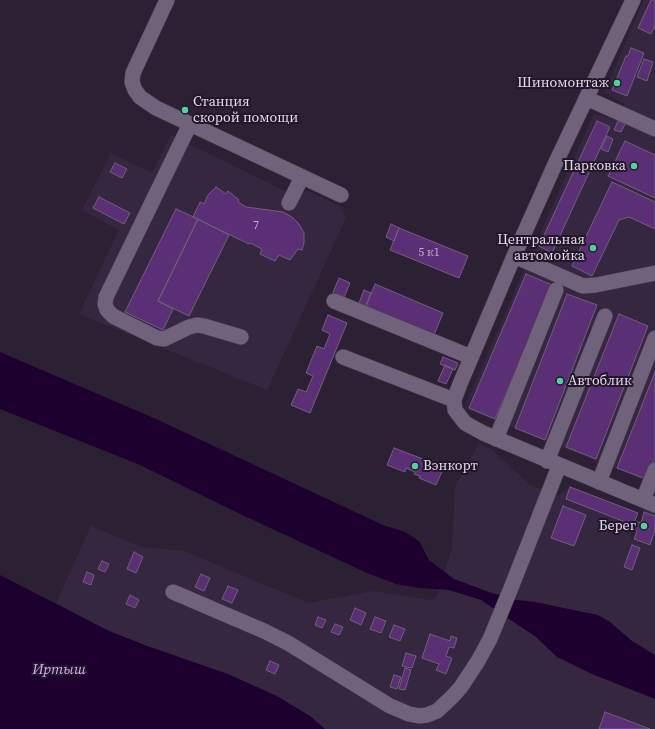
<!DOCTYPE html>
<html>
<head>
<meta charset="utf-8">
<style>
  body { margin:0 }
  canvas { display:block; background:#2c2034 }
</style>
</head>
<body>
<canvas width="655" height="729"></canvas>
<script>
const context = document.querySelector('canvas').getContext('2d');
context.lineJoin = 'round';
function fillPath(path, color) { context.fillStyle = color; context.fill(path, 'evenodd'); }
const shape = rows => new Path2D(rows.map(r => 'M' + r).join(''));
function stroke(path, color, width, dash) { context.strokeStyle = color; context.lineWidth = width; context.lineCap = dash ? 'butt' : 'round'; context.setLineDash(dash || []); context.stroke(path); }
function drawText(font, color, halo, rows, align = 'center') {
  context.font = font + ' "Source Serif 4",serif'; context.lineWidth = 4; context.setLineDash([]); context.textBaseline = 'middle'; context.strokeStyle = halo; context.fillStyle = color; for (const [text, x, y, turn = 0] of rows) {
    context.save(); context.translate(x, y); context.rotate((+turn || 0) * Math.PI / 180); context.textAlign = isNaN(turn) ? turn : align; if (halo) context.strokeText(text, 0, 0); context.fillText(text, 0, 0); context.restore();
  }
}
fillPath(shape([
  [644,0,655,0,655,516,645,512,654,484,464,408,531,254,594,114,617,120,624,104,604,92],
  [171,135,297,197,307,191,342,207,346,218,267,390,79,314,119,230,82,210,111,153,152,173],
  [479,444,491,449,530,485,558,496,570,487,638,513,629,538,650,546,655,533,655,729,325,729,310,716,175,655,147,646,107,630,56,603,91,526,141,547,184,551,308,603,374,591,430,600,436,598,452,548,455,487]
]), '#362740');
fillPath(shape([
  [0,352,156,419,383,525,405,532,419,541,429,560,454,579,489,592,517,600,535,602,598,615,610,622,632,641,655,655,655,699,592,674,557,657,536,637,481,600,449,590,419,588,396,584,367,573,238,513,140,465,0,409],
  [0,575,107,630,147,646,228,674,277,696,310,716,325,729,0,729]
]), '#1d002e');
const building = shape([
  [651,0,655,0,655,26,651,34,638,28,651,0],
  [631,48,644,53,627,96,612,90,626,56,628,56,631,48],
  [644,59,653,62,647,81,637,77,644,59],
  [597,121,610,127,552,253,539,246,597,121],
  [618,121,625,124,621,132,614,130,618,121],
  [607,136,613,139,608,152,601,149,607,136],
  [625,141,655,155,655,198,608,176,625,141],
  [115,163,127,169,122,178,110,172,115,163],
  [612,182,655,202,655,229,629,217,619,220,592,276,572,266,612,182],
  [216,187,226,194,228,191,239,200,238,202,246,207,283,212,292,217,299,224,304,233,304,243,302,250,298,249,290,260,279,255,275,261,260,254,262,249,250,243,249,244,193,217,200,202,204,204,208,195,216,187],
  [99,197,130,213,124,224,93,208,99,197],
  [176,209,198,219,158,301,173,309,163,330,125,312,176,209],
  [198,219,229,235,189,316,158,301,198,219],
  [391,224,399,228,394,241,386,237,391,224],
  [399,228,468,256,459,278,390,250,399,228],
  [526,274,552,285,495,419,469,408,526,274],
  [339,278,350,283,343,300,332,295,339,278],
  [375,284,443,313,434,335,366,306,375,284],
  [364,290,371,293,366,306,359,303,364,290],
  [567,294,597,305,545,440,515,428,567,294],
  [619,314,648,326,596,459,566,447,619,314],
  [328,315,347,323,310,413,291,405,298,389,306,392,313,376,306,373,317,346,324,349,330,334,322,330,328,315],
  [443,357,458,363,455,370,440,364,443,357],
  [445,365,453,369,446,384,438,381,445,365],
  [655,372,655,457,646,479,617,468,655,372],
  [394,448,444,467,436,485,419,478,420,476,414,474,415,472,406,468,405,472,387,465,394,448],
  [570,487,638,513,633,525,566,499,570,487],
  [563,506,586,515,574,546,551,538,563,506],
  [644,512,655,516,655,530,650,545,634,539,637,531,632,529,635,521,641,523,644,512],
  [632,545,640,548,632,570,624,567,632,545],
  [134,552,143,557,136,573,127,569,134,552],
  [102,561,109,564,105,572,98,569,102,561],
  [87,572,94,575,91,585,83,582,87,572],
  [201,574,210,578,204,591,195,587,201,574],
  [228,586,238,590,232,603,222,599,228,586],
  [130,595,139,600,135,608,126,604,130,595],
  [355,608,366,613,361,625,350,620,355,608],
  [318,617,326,620,322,628,315,625,318,617],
  [375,617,386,621,381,633,370,629,375,617],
  [335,624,343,627,339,635,331,632,335,624],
  [394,625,405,629,400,641,389,637,394,625],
  [430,634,450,641,451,636,457,638,454,648,449,647,446,656,452,658,446,674,436,670,439,664,422,658,430,634],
  [406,653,416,656,412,668,402,666,406,653],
  [270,661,279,665,275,674,266,670,270,661],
  [405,668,411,670,405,690,399,689,405,668],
  [394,675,401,677,397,689,390,687,394,675],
  [605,712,650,729,599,729,605,712]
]);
fillPath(building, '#5b2f76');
stroke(building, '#6e6178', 1);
const minor = shape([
  [167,0,133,73,132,82,135,90,140,97,156,108,341,195],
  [633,0,556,162,514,256,460,384,454,400,455,410,465,423,483,433,655,505],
  [586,98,655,129],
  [190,124,106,297,105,304,107,310,113,316,157,338,164,339,189,327,197,325,204,326,241,337],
  [289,203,302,177],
  [514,256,583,286,596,285,655,273],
  [334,301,471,357],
  [343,357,454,400],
  [496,439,556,290],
  [547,461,605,316],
  [599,482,655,338],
  [643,500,655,470],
  [173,592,264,631,288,643,390,706,409,714,420,716,427,715,437,711,452,697,461,687,478,661,490,639,511,588,559,466]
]);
stroke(minor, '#463b4c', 16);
stroke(minor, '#70627a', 15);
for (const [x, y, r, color] of [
  [617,83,4,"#50d398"],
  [185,110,4,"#50d398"],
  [634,166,4,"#50d398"],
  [593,248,4,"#50d398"],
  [560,381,4,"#50d398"],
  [415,466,4,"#50d398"],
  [644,526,4,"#50d398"]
]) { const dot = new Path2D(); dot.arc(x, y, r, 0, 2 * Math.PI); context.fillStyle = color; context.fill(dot); stroke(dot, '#22162a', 1.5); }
drawText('12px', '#c1b0cc', null, [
  ["7",256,226],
  ["5 к1",429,253]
]);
drawText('14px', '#e3dbe9', '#22162a', [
  ["Шиномонтаж",609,83],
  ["Станция",193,102,"left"],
  ["cкорой помощи",193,118,"left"],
  ["Парковка",626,166],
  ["Центральная",585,240],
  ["автомойка",585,256],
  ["Автоблик",568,381,"left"],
  ["Вэнкорт",423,466,"left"],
  ["Берег",636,526]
], 'right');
drawText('italic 15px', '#d7a8f9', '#22162a', [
  ["Иртыш",59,670]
]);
</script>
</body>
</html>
